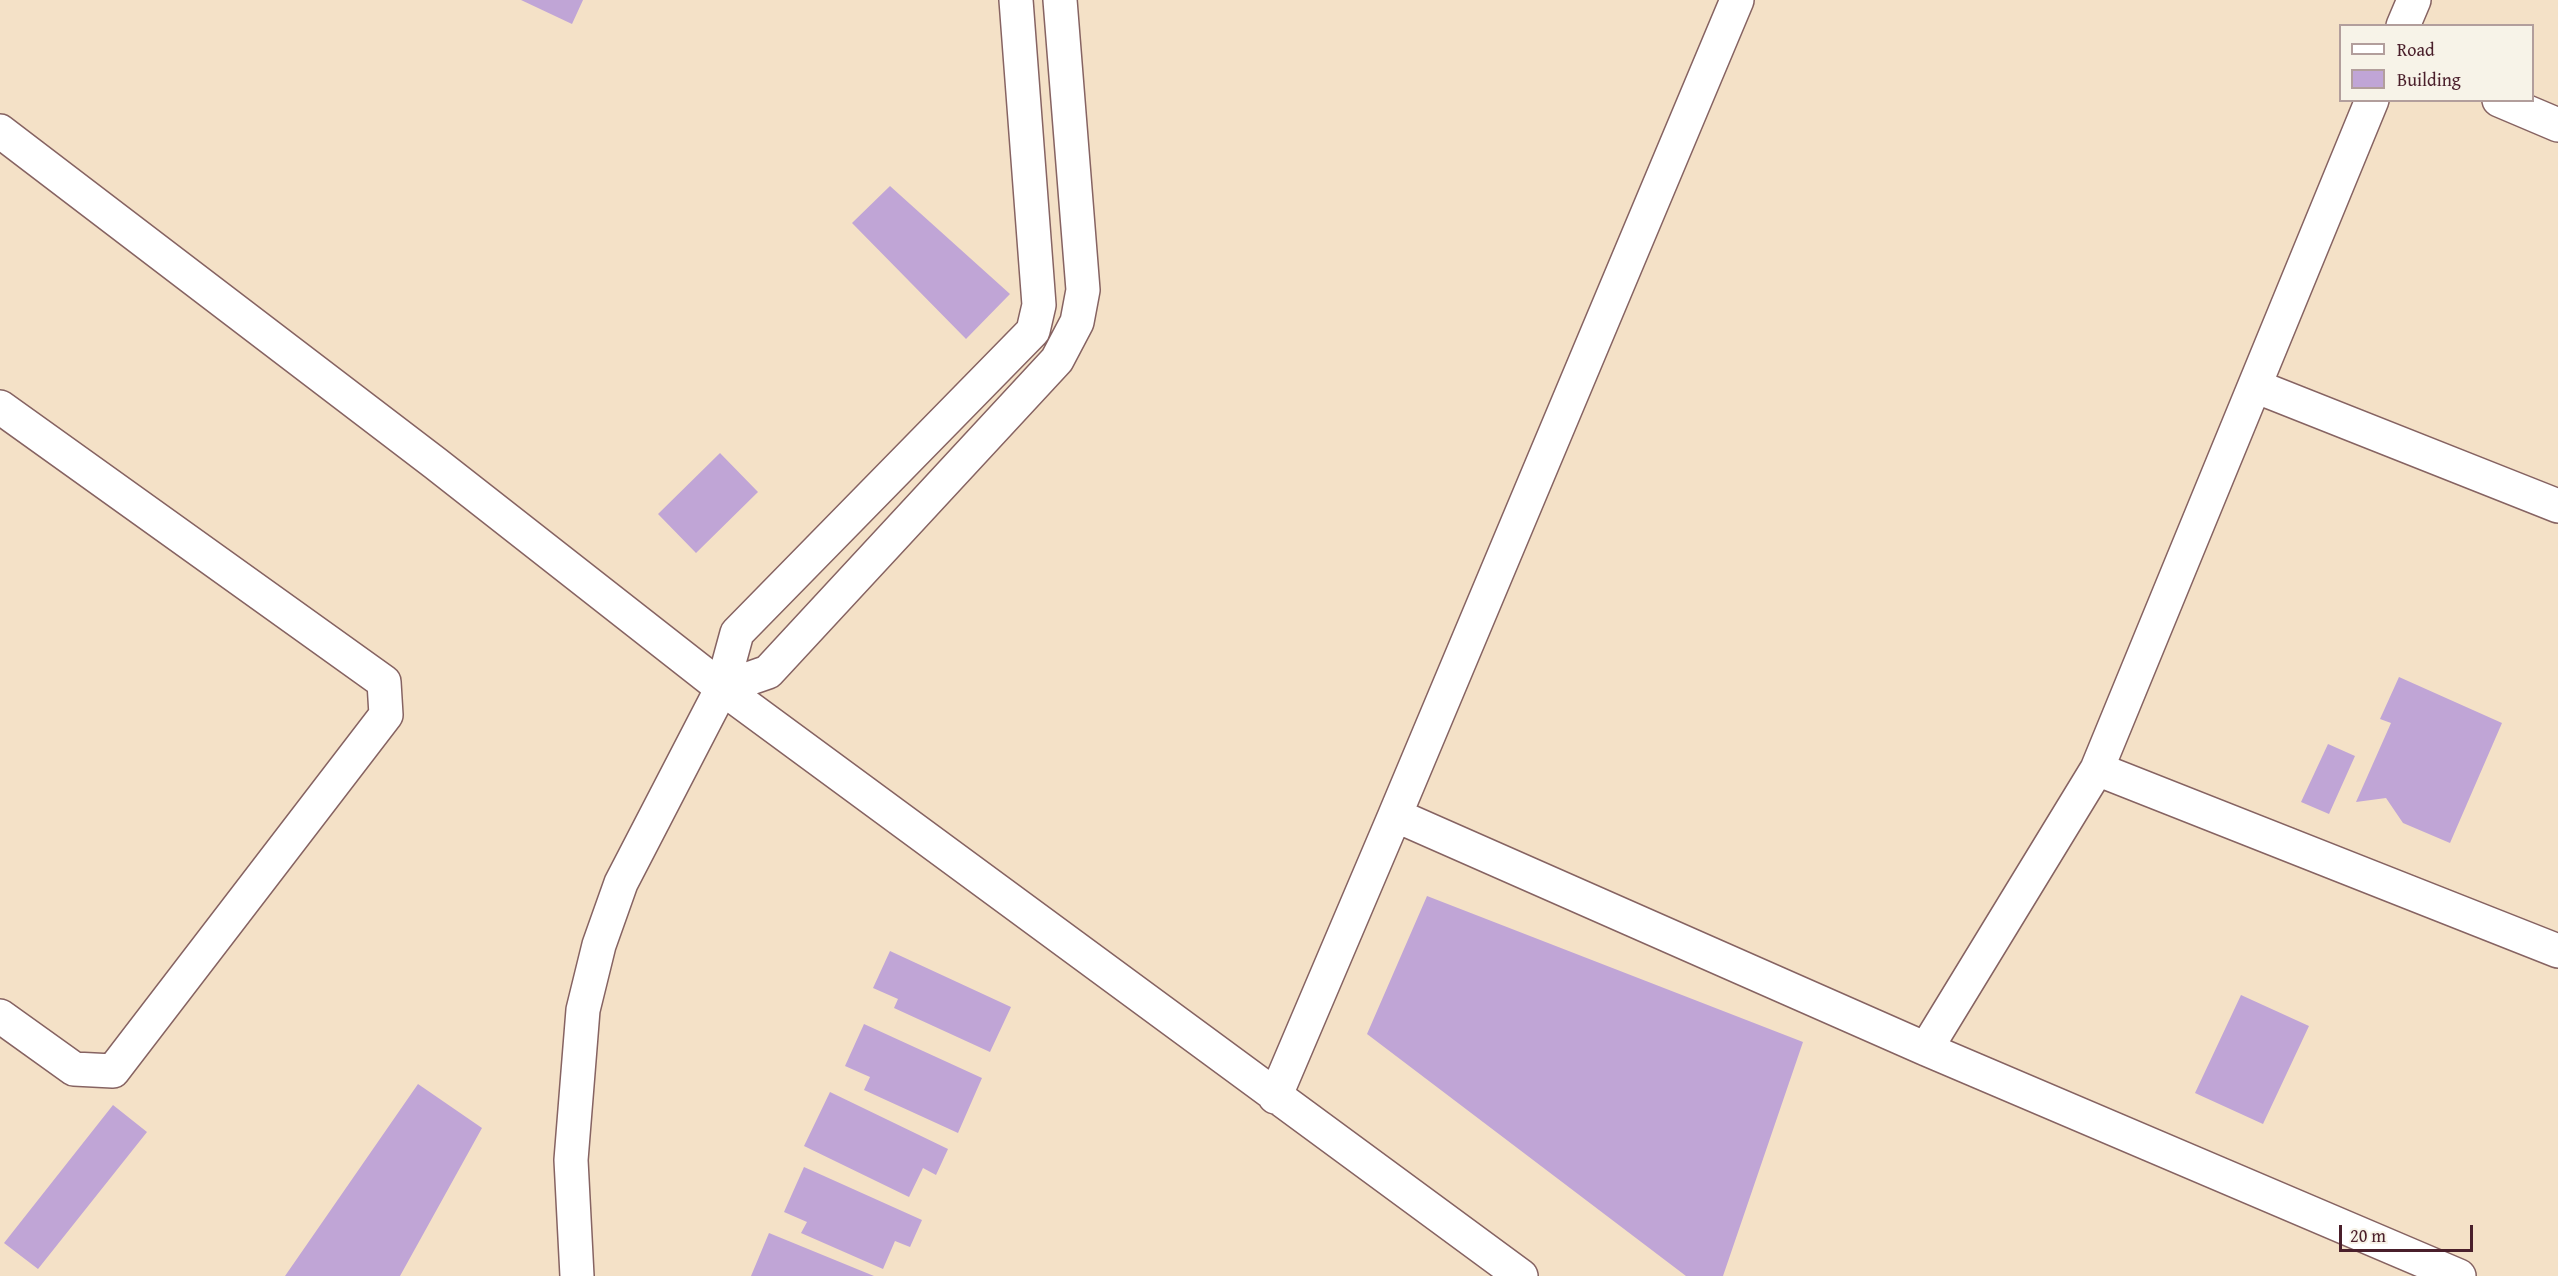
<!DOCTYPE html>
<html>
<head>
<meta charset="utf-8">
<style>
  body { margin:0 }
  #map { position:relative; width:2558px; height:1276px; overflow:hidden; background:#f4e1c7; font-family:"Gentium Book Plus",serif }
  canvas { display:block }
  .legend { position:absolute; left:2339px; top:24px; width:195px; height:78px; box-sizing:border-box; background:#f7f3e8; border:2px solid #b29e9c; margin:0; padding:8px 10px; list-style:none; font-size:18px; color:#4a1f2b }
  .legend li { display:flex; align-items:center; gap:12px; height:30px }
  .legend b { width:30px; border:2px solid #b29e9c }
  .scale { position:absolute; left:2339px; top:1225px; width:134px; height:27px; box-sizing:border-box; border:3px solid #4a1f2b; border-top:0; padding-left:8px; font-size:18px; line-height:21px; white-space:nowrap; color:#4a1f2b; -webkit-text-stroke:4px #f7f3e8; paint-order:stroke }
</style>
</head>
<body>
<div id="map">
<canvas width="2558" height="1276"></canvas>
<ul class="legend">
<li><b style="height:8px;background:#fff"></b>Road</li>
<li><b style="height:16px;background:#c0a5d6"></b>Building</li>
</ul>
<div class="scale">20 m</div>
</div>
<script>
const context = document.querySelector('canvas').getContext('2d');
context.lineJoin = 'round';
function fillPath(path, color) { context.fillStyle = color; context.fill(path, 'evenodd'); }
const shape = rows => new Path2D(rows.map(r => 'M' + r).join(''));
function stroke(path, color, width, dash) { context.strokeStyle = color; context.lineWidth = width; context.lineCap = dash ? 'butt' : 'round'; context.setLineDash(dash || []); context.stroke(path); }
fillPath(shape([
  [521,0,583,0,572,24],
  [890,186,1010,294,966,339,852,223],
  [720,453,758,492,696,553,658,514],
  [2399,677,2502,723,2450,843,2403,823,2386,798,2356,802,2391,723,2380,719],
  [2328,744,2355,756,2329,814,2301,802],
  [1427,896,1803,1042,1723,1276,1686,1276,1367,1034],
  [890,951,1011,1007,990,1052,894,1008,898,999,873,988],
  [2241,995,2309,1026,2263,1124,2195,1093],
  [864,1024,982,1078,958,1133,864,1090,870,1077,845,1066],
  [418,1084,482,1128,400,1276,285,1276],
  [830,1092,948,1149,936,1175,923,1168,909,1197,804,1146],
  [113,1105,147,1132,38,1269,4,1243],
  [804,1167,922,1220,910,1247,895,1241,883,1269,801,1233,807,1222,784,1212],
  [769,1233,874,1276,751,1276]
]), '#c0a5d6');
const minor = shape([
  [1737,0,1395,815,1926,1049,2459,1276],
  [2403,26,2414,0],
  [2499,100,2558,125],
  [0,131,435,463,722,688,1521,1276],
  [2255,386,2558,506],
  [0,407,384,682,386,715,113,1071,74,1069,0,1016],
  [722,688,768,672,1057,360,1077,322,1083,290,1060,0],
  [2097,769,2558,951],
  [1926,1049,2097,769,2372,100],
  [1275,1097,1395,815],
  [577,1276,571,1160,583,1010,599,945,621,883,722,688,737,633,1033,331,1039,305,1016,0]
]);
stroke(minor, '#866362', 36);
stroke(minor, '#fff', 33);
</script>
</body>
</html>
